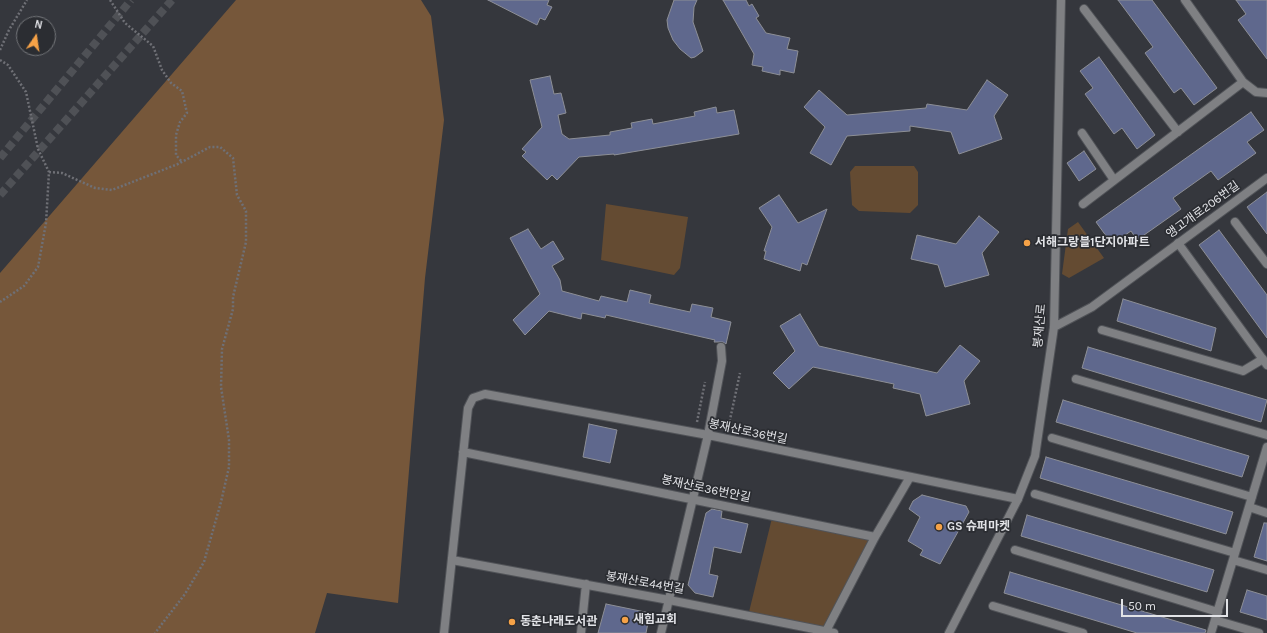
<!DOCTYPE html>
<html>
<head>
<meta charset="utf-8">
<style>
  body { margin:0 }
  #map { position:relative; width:1267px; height:633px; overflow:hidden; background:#35373d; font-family:Karla,sans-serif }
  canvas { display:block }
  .north { position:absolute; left:16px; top:16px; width:40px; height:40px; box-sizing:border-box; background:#2b2d32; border:1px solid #74767a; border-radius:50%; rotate:13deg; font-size:11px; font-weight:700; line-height:16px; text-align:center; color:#e2e3e7 }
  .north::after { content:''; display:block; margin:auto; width:14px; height:18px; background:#f6a247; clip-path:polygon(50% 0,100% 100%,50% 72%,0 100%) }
  .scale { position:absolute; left:1121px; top:599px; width:107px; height:18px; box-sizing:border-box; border:2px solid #e2e3e7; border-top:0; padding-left:5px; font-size:12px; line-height:14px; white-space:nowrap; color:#e2e3e7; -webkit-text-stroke:3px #2b2d32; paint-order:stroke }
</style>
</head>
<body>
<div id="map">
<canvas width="1267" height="633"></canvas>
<div class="north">N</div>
<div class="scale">50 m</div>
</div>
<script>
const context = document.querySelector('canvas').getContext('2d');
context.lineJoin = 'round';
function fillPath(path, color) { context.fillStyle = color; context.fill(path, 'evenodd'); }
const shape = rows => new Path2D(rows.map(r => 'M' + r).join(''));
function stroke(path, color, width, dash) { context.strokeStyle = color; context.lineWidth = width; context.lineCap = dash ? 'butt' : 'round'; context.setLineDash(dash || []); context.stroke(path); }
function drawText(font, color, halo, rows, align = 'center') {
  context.font = font + ' Karla,"Noto Sans KR",sans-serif'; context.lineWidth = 3.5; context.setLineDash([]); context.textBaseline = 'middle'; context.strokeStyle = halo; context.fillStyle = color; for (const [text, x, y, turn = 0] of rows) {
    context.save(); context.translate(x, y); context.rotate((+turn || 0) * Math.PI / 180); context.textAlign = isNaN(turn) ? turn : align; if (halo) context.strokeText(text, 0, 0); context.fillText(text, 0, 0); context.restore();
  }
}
fillPath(shape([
  [855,166,914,166,918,172,918,205,910,213,859,211,852,205,850,172],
  [606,204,688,217,680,268,674,275,601,260],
  [1078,222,1104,258,1069,278,1062,274,1068,229],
  [772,518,844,532,869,540,825,627,749,612]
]), '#644b32');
fillPath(shape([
  [236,0,421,0,431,16,444,120,425,278,398,603,327,593,315,633,0,633,0,273]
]), '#76573a');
const building = shape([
  [488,0,549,0,547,5,552,7,545,20,540,18,537,25,488,0],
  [674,0,697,0,694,7,693,22,703,51,695,57,691,58,680,49,673,40,668,28,667,20,674,0],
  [723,0,746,0,749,6,752,4,759,16,756,18,766,33,790,38,787,49,798,51,794,73,780,70,780,75,762,71,763,67,752,65,754,54,723,0],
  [1118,0,1152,0,1217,88,1194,105,1181,88,1174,93,1145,53,1153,47,1118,0],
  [1236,0,1267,0,1267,59,1238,20,1246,14,1236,0],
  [1099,57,1155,135,1137,149,1122,128,1114,134,1085,94,1093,88,1080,71,1099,57],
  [550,76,554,94,561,93,566,113,558,115,562,134,569,139,610,135,610,132,632,128,631,123,652,119,653,124,695,116,694,112,716,107,717,113,734,110,739,134,614,155,614,154,579,157,557,180,552,175,547,180,522,156,526,152,522,149,542,127,530,80,550,76],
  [987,80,1008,95,994,116,1002,139,959,154,951,132,910,126,910,131,847,136,831,165,810,153,825,127,804,107,819,90,847,115,926,108,927,104,967,110,987,80],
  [1251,112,1264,130,1247,142,1256,153,1218,180,1211,171,1173,198,1181,209,1137,240,1131,231,1112,244,1096,222,1251,112],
  [1084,151,1096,169,1079,181,1067,163,1084,151],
  [1267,192,1267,234,1247,207,1267,192],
  [779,195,798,223,827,209,807,265,802,263,800,271,764,259,766,251,764,251,772,227,759,208,779,195],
  [979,216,999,232,982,253,989,275,945,287,938,265,911,259,917,235,956,244,979,216],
  [528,229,541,249,553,241,564,259,552,266,560,280,562,291,599,301,601,296,627,302,630,290,651,295,649,303,690,312,692,304,713,308,711,317,731,322,726,344,723,342,714,342,715,340,606,315,605,318,582,313,581,319,549,311,525,335,513,320,540,294,510,238,528,229],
  [1219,230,1267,295,1267,338,1199,245,1219,230],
  [1123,299,1216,328,1211,351,1117,321,1123,299],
  [800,314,819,346,937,373,960,345,980,361,964,381,970,404,926,416,920,394,893,388,894,384,813,367,789,389,773,373,795,351,780,326,800,314],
  [1088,347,1267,400,1261,422,1082,368,1088,347],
  [1063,400,1249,456,1242,477,1056,422,1063,400],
  [589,424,617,430,610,463,583,457,589,424],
  [1046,457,1233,512,1226,534,1040,478,1046,457],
  [922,495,966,506,969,512,940,564,920,555,923,550,908,541,920,517,909,509,913,501,922,495],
  [712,509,722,511,721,518,748,524,741,553,714,547,709,574,718,576,713,597,695,593,688,585,706,513,712,509],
  [1027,515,1214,570,1207,592,1021,536,1027,515],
  [1264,523,1267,523,1267,561,1254,557,1264,523],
  [1010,572,1206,630,1205,633,1137,633,1004,593,1010,572],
  [1247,590,1267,596,1267,620,1240,612,1247,590],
  [606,604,650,613,646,633,598,633,606,604]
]);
fillPath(building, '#5f688d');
stroke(building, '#8d8f96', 1);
stroke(shape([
  [0,158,131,0],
  [0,195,172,0]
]), '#4f5156', 8, [8, 4]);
const service = shape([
  [1185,0,1243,82,1256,92,1267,93],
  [1084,9,1178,132],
  [1082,133,1114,180],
  [1083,204,1243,82],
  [1235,222,1267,264],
  [1178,243,1267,365],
  [1102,330,1243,371,1263,359],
  [1076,379,1267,435],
  [1052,438,1252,497],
  [463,452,875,537],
  [1035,494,1235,553],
  [1249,507,1267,513],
  [1015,550,1218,612],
  [452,560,669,600,834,633],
  [1233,560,1267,570],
  [993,606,1083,633],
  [1215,620,1259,633],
  [444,633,468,408,473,398,485,394,708,435,1018,499],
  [581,633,586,584],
  [661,633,708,435,722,361,721,347],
  [825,633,875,537,910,477],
  [1211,633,1267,447]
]);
const minor = shape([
  [1054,327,1092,307,1267,178],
  [949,633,1018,499,1035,456,1054,327,1061,0]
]);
stroke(service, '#515358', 10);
stroke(minor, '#515358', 10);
stroke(shape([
  [110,0,125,23,153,46,162,70,171,83,182,91,187,113,180,122,176,135,176,155,182,162],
  [0,50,9,30,27,0],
  [0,60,8,65,26,92,38,149,49,172,46,223,38,267,24,286,0,302],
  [49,172,62,173,95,188,112,190,178,164,210,147,220,147,233,158,237,195,246,211,246,242,233,297,233,309,222,349,221,387,229,440,229,467,221,502,204,562,185,594,155,633],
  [697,422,705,382],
  [728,429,740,373]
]), '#6f7076', 2.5, [2, 2]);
stroke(service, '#7f8083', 8);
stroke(minor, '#7f8083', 8);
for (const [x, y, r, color] of [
  [1027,243,4,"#f6a247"],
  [939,527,4,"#f6a247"],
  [625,620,4,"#f6a247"],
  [512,622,4,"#f6a247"]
]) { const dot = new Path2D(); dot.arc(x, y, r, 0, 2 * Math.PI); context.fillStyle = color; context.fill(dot); stroke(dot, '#2b2d32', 1.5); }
drawText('12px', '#e2e3e7', '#2b2d32', [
  ["앵고개로206번길",1203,210,-36],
  ["봉재산로",1040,326,-85],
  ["봉재산로36번길",748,432,12],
  ["봉재산로36번안길",706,489,12],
  ["봉재산로44번길",645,583,10]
]);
drawText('bold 12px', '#e2e3e7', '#2b2d32', [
  ["서해그랑블1단지아파트",1035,243],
  ["GS 슈퍼마켓",947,527],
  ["새힘교회",633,620],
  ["동춘나래도서관",520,622]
], 'left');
</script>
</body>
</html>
